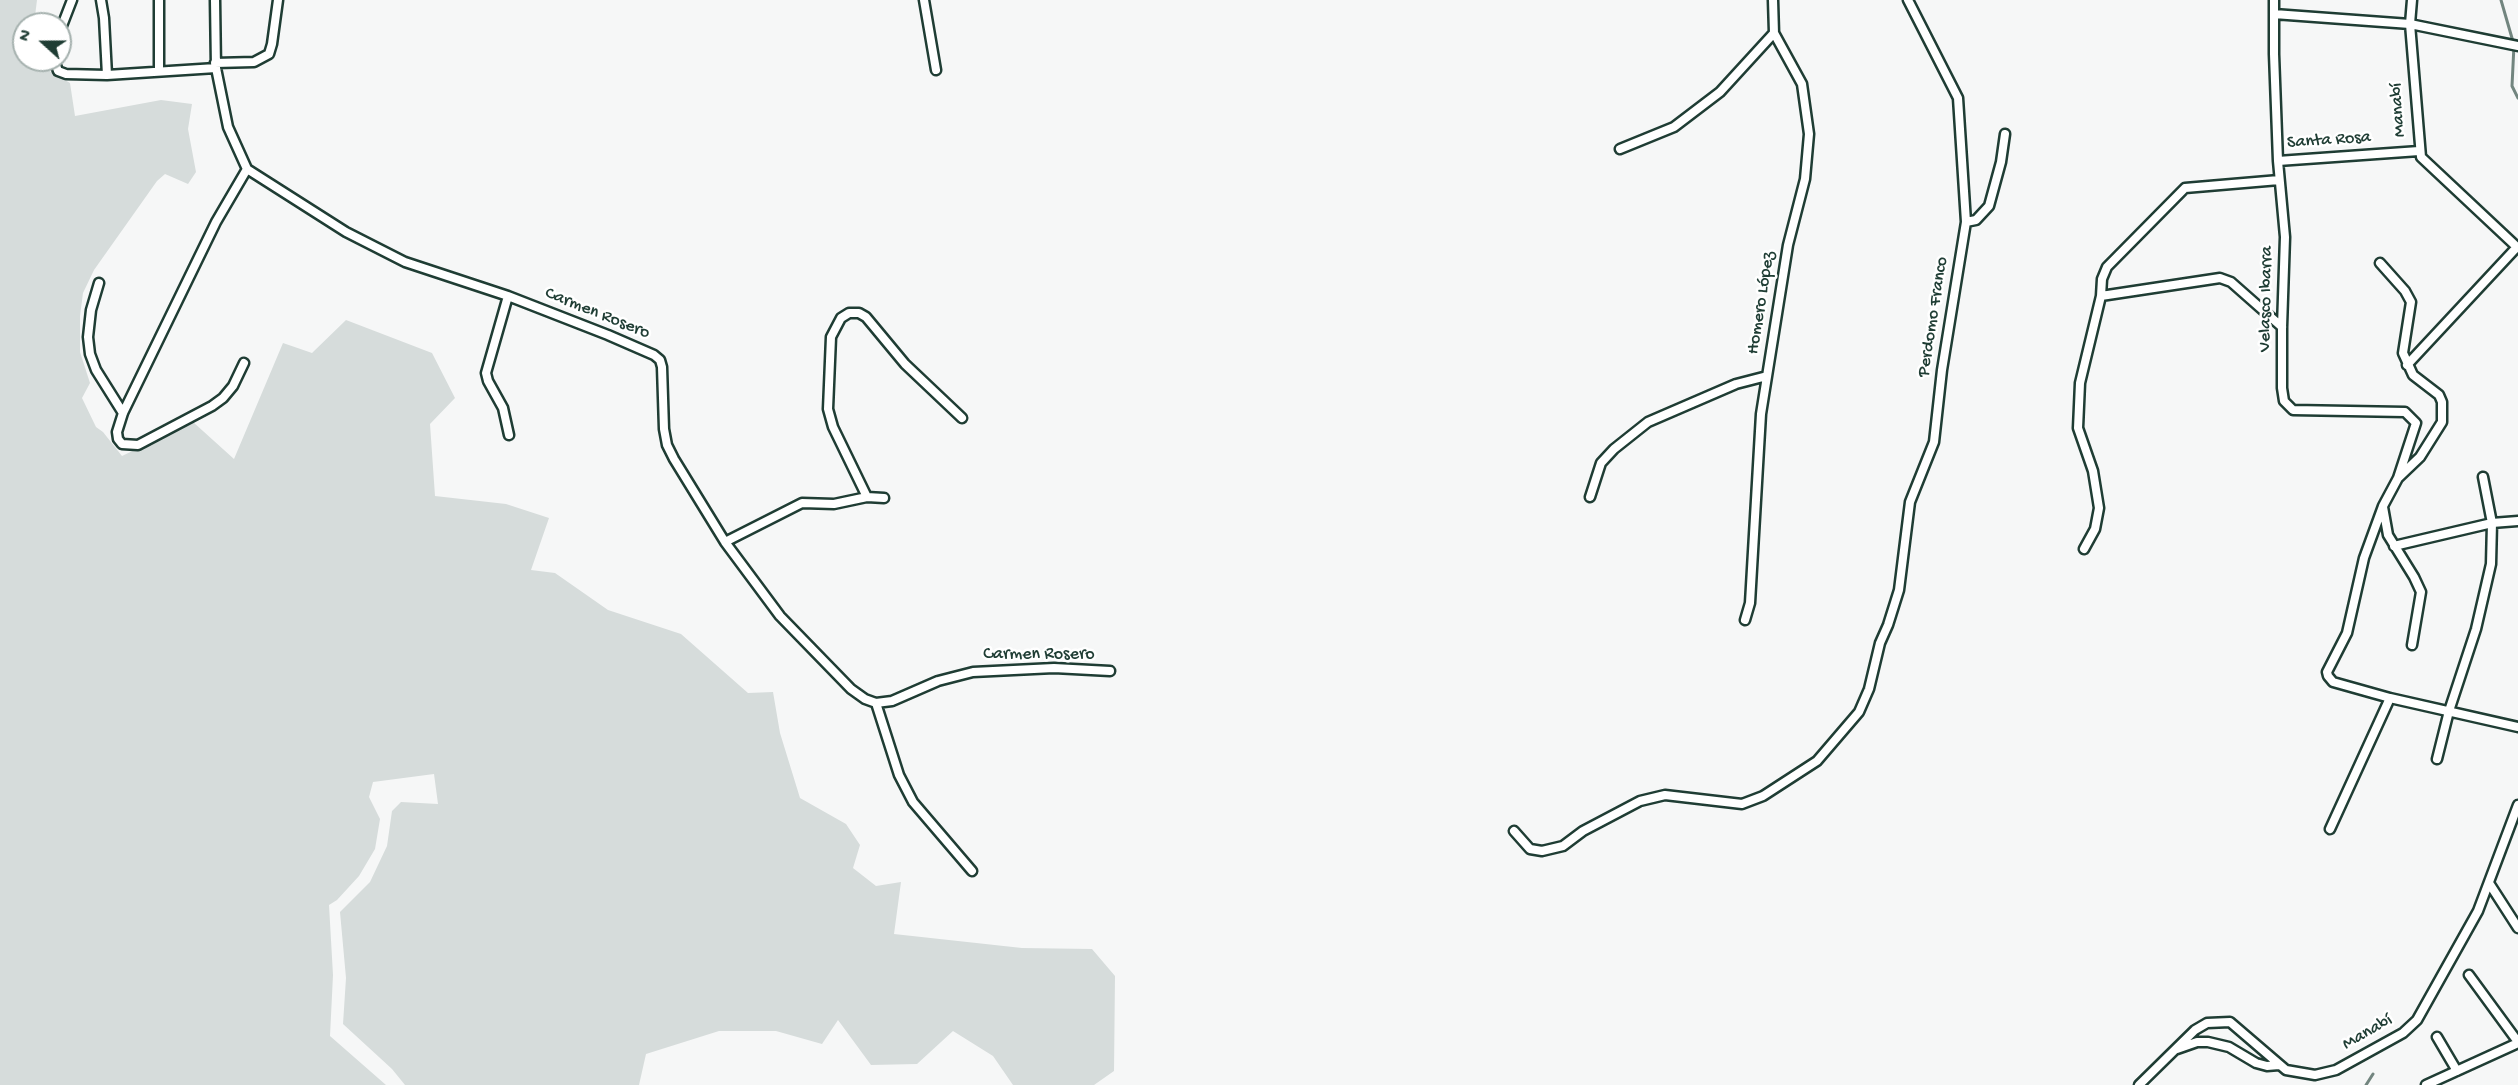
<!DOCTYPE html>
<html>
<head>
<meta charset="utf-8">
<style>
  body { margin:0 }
  #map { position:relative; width:2518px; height:1085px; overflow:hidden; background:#f6f7f7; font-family:"Gochi Hand",sans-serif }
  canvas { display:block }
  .north { position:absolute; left:12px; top:12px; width:60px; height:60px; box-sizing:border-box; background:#fff; border:2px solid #a5b1ae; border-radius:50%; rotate:291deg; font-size:16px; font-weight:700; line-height:24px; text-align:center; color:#1f3d34 }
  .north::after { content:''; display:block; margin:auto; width:21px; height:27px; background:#1f3d34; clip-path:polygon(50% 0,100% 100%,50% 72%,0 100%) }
</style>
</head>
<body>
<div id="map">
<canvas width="2518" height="1085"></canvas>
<div class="north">N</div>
</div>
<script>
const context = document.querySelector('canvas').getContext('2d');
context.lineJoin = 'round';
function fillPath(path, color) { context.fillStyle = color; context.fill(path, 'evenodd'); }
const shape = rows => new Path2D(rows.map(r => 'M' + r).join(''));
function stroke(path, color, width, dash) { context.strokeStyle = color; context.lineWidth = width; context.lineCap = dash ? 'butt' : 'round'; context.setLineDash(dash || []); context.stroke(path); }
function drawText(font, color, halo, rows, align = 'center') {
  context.font = font + ' "Gochi Hand",sans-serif'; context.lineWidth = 5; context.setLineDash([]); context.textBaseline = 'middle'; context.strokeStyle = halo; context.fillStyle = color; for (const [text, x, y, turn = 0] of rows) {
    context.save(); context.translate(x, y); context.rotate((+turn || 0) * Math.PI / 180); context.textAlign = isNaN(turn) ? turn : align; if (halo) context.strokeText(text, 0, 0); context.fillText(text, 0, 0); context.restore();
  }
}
fillPath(shape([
  [0,0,37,0,34,24,24,24,24,60,44,60,46,69,70,83,75,116,161,100,192,104,188,129,196,172,188,184,165,174,157,181,94,270,83,293,80,316,80,352,90,383,82,398,96,427,103,432,122,456,193,422,234,459,283,343,312,353,346,320,432,353,455,398,430,424,435,496,506,504,549,518,531,570,555,573,608,610,681,634,748,693,773,692,780,733,800,798,846,824,860,845,853,868,876,886,901,882,894,934,1022,948,1092,949,1115,976,1114,1071,1094,1085,1013,1085,993,1056,953,1031,917,1064,871,1065,838,1020,822,1044,776,1031,719,1031,646,1054,639,1085,405,1085,392,1069,343,1024,346,978,340,912,370,882,387,846,392,811,401,802,438,804,434,774,373,782,369,797,380,819,375,849,359,876,337,900,329,905,333,975,330,1036,386,1085,0,1085]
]), '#d6dcdb');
stroke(shape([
  [2501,0,2514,45,2512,86,2518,98],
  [2366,1085,2373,1074]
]), '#72857f', 3);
const street = shape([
  [101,0,104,18,107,75],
  [215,0,216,68,228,127,247,169,346,232,405,262,508,296,608,335,654,355,660,360,662,367,664,429,667,445,674,459,725,542,780,616,851,689,865,699,876,703,892,701,938,681,973,672,1054,668,1110,671],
  [924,0,936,70],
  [2274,0,2274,54,2278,161,2285,237,2282,327,2282,388,2284,401,2293,410,2405,412,2416,423,2398,478],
  [2412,0,2410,24,2421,157,2518,248],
  [2274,14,2410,24,2518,46],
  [60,31,72,0],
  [54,60,58,71,66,74,107,75,216,68],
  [215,63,254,62,269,54,272,44,278,0],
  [159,70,159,0],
  [1620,149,1674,127,1720,92,1774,33],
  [2278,161,2419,151],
  [1966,222,1976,220,1989,206,2001,162,2005,134],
  [2380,263,2405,291,2411,302,2403,353,2413,375,2439,395,2442,402,2442,422,2420,457,2398,478,2383,506,2364,558,2347,633,2327,672,2328,676,2333,682,2390,698],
  [99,283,91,310,88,337,90,354,96,370,123,413],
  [508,296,486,373,488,381,503,408,509,435],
  [2101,296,2220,278,2231,282,2282,327],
  [244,363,233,386,223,398,212,406,138,445,122,444,118,439,117,432,123,413,216,222,247,169],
  [2407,365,2517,247],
  [867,497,833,427,828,409,831,337,841,318,849,313,859,313,866,317,905,364,962,418],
  [1590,497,1601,463,1614,449,1648,422,1736,384,1767,376],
  [2383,507,2388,535,2414,577,2421,592,2412,645],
  [725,542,802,503,834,504,867,497,884,498],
  [2394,546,2492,523,2518,521],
  [2084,549,2095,529,2099,508,2093,471,2078,428,2080,383,2101,296,2102,279,2107,267,2185,188,2279,180],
  [1745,620,1750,603,1761,414,1788,245,1805,179,1809,134,1802,84,1774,33,1773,0],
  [876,703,899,775,913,802,972,871],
  [2437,759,2449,711,2476,629,2491,564,2492,523,2483,477],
  [2330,829,2390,698,2518,727],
  [1514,831,1530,849,1542,851,1563,846,1583,831,1640,801,1665,795,1742,804,1763,796,1817,761,1859,712,1869,689,1880,643,1888,625,1899,590,1910,502,1934,442,1942,370,1966,222,1958,98,1908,0],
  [2489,883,2518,928],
  [2469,975,2518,1042],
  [2437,1037,2457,1071],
  [2177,1049,2197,1042,2208,1042,2229,1047,2256,1063,2267,1066,2279,1065],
  [2139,1085,2195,1030,2207,1023,2230,1022,2286,1070,2315,1075,2336,1070,2403,1033,2417,1020,2478,911,2518,805],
  [2426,1085,2518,1043]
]);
stroke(street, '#1f3d34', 13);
stroke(street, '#fff', 8);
drawText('18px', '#1f3d34', '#fff', [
  ["Manabí",2399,110,-94],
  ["Santa Rosa",2329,141,-4],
  ["Velasco Ibarra",2267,299,-89],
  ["Homero López",1762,303,-81],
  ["Carmen Rosero",597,314,22],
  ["Perdomo Franco",1934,317,-81],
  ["Carmen Rosero",1039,655],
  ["Manabí",2368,1033,-30]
]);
</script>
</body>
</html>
